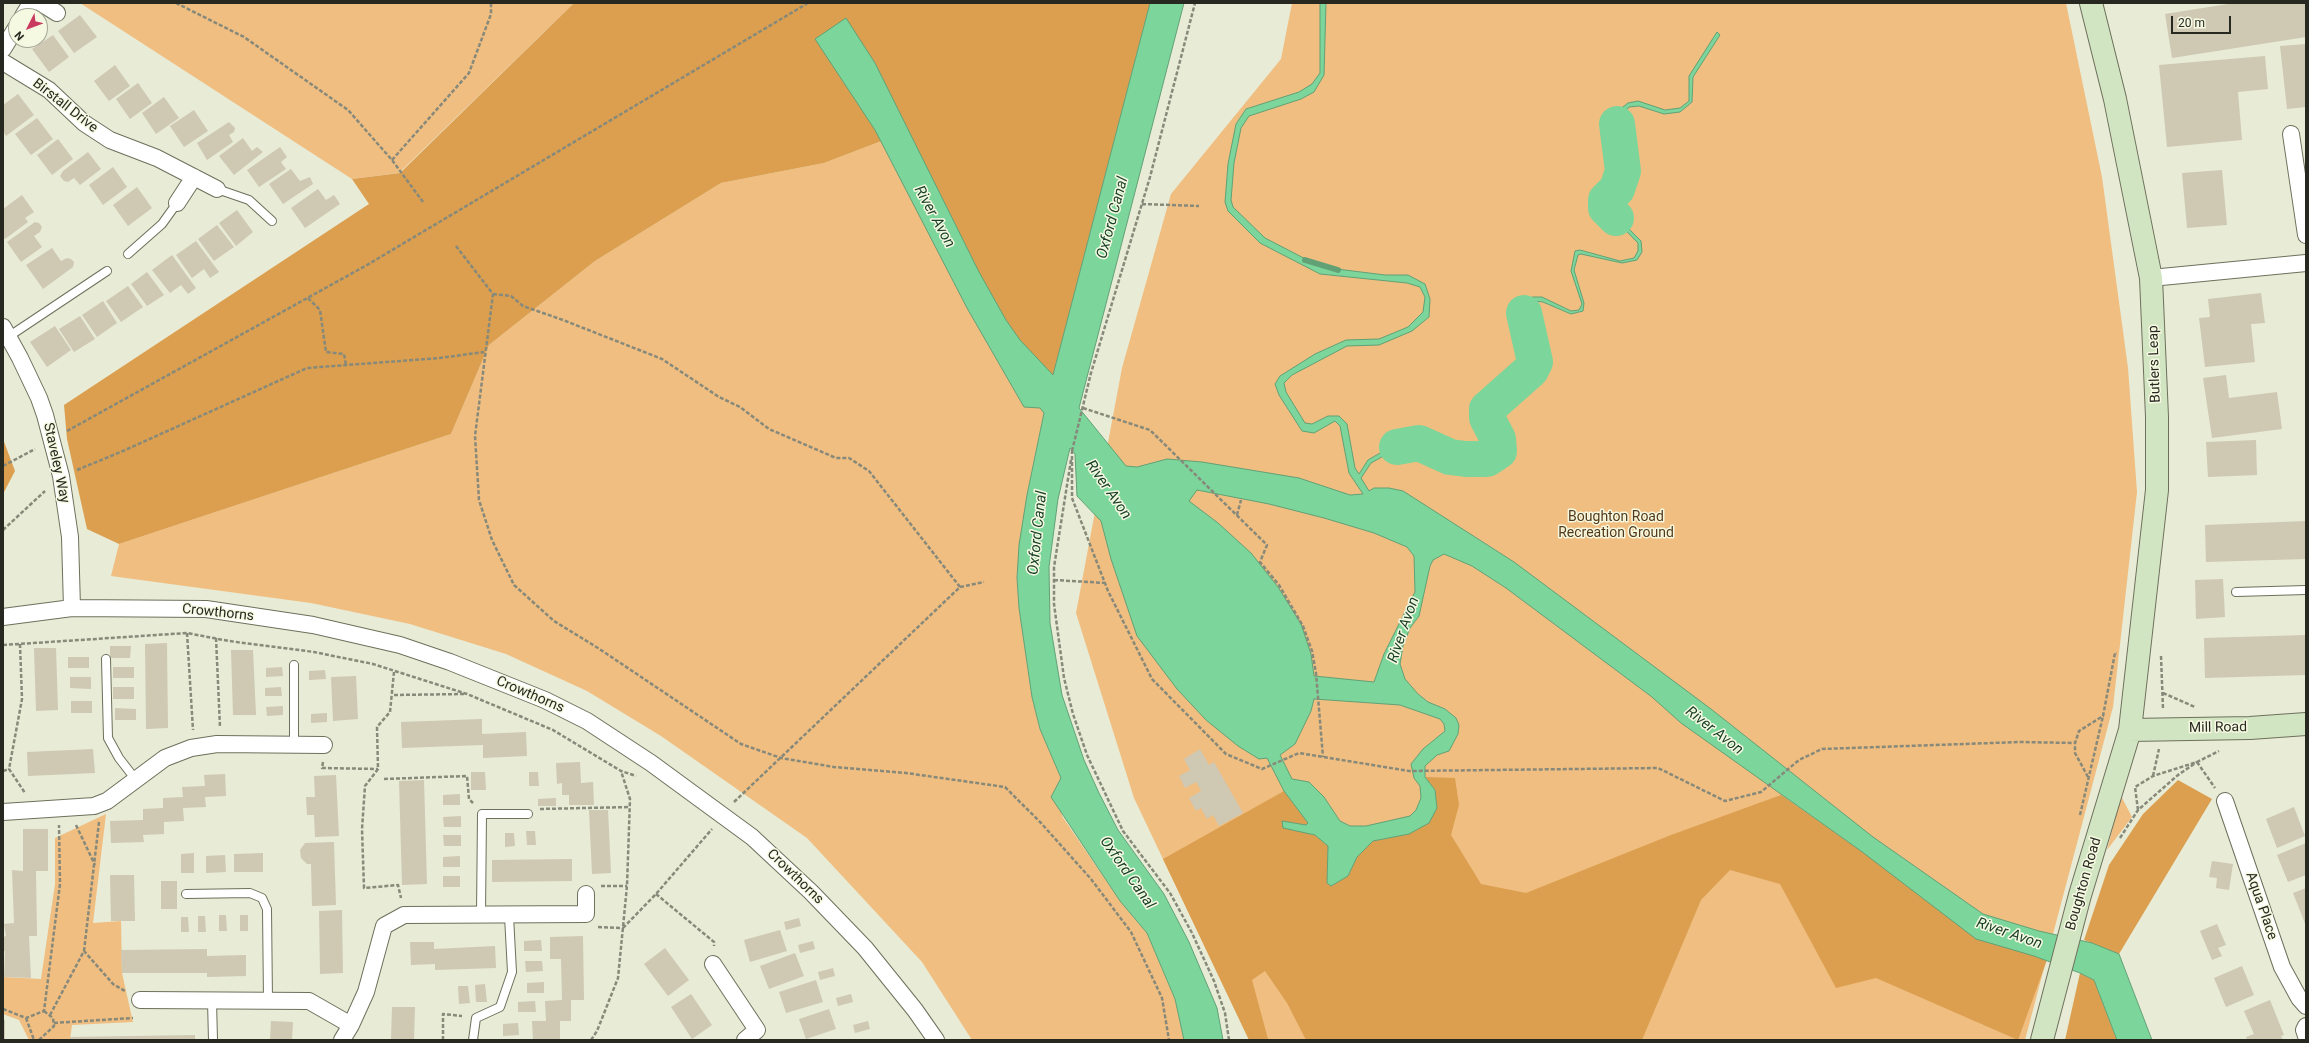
<!DOCTYPE html>
<html>
<head>
<meta charset="utf-8">
<style>
  body { margin:0 }
  #map { position:relative; width:2309px; height:1043px; overflow:hidden; background:#e8ebd5; font-family:Roboto,sans-serif }
  canvas { display:block }
  .frame { position:absolute; inset:0; border:4px solid #272820; pointer-events:none }
  .north { position:absolute; left:8px; top:8px; width:40px; height:40px; box-sizing:border-box; background:#f6f9e2; border:1px solid #a3a594; border-radius:50%; rotate:228deg; font-size:11px; font-weight:700; line-height:16px; text-align:center; color:#272820 }
  .north::after { content:''; display:block; margin:auto; width:14px; height:18px; background:#c93a5f; clip-path:polygon(50% 0,100% 100%,50% 72%,0 100%) }
  .scale { position:absolute; left:2171px; top:16px; width:60px; height:18px; box-sizing:border-box; border:2px solid #272820; border-top:0; padding-left:5px; font-size:12px; line-height:14px; white-space:nowrap; color:#272820; -webkit-text-stroke:3px #f6f9e2; paint-order:stroke }
</style>
</head>
<body>
<div id="map">
<canvas width="2309" height="1043"></canvas>
<div class="frame"></div>
<div class="north">N</div>
<div class="scale">20 m</div>
</div>
<script>
const context = document.querySelector('canvas').getContext('2d');
context.lineJoin = 'round';
function fillPath(path, color) { context.fillStyle = color; context.fill(path, 'evenodd'); }
const shape = rows => new Path2D(rows.map(r => 'M' + r).join(''));
function stroke(path, color, width, dash) { context.strokeStyle = color; context.lineWidth = width; context.lineCap = dash ? 'butt' : 'round'; context.setLineDash(dash || []); context.stroke(path); }
function drawText(font, color, halo, rows, align = 'center') {
  context.font = font + ' Roboto,sans-serif'; context.lineWidth = 3; context.setLineDash([]); context.textBaseline = 'middle'; context.strokeStyle = halo; context.fillStyle = color; for (const [text, x, y, turn = 0] of rows) {
    context.save(); context.translate(x, y); context.rotate((+turn || 0) * Math.PI / 180); context.textAlign = isNaN(turn) ? turn : align; if (halo) context.strokeText(text, 0, 0); context.fillText(text, 0, 0); context.restore();
  }
}
fillPath(shape([
  [80,3,574,3,399,173,352,179],
  [1292,3,2066,3,2102,177,2128,368,2137,492,2113,707,2025,1040,1249,1040,1134,798,1076,613,1122,368,1171,194,1281,59],
  [892,137,1047,399,1027,495,1017,578,1019,608,1032,697,1040,729,1061,778,1062,816,1120,901,1147,933,1175,999,1184,1040,972,1040,922,962,807,838,661,736,587,691,506,654,410,624,311,603,111,576,119,544,451,434,489,345,595,261,721,183,824,163],
  [2121,796,2132,817,2107,850],
  [106,814,93,923,121,921,122,973,133,1022,72,1025,70,1040,29,1040,19,1020,3,1014,3,977,41,979,55,884,55,838]
]), '#f0be80');
fillPath(shape([
  [574,3,1150,3,1047,399,892,137,824,163,721,183,595,261,489,345,451,434,119,544,87,529,67,439,64,405,369,204,352,179,400,173],
  [3,439,15,471,3,494],
  [1425,777,1455,778,1459,805,1451,835,1481,884,1526,893,1671,835,1781,795,1861,851,2034,956,2047,960,2018,1040,1876,978,1836,988,1780,884,1730,870,1701,900,1642,1040,1306,1040,1287,1003,1265,971,1252,980,1268,1039,1249,1040,1163,859,1284,791,1308,823,1306,825,1283,821,1301,832,1315,835,1328,846,1327,883,1331,886,1348,876,1357,857,1373,841,1409,834,1437,808,1435,789],
  [2178,780,2212,799,2119,954,2084,940,2109,865,2143,814],
  [2080,973,2094,980,2117,1040,2065,1040]
]), '#db9f4f');
const water = shape([
  [1150,3,1184,3,1079,408,1126,466,1137,467,1167,459,1202,462,1299,478,1350,495,1363,494,1349,473,1340,426,1335,421,1314,433,1302,431,1279,395,1275,384,1280,376,1315,354,1346,340,1379,339,1408,327,1423,312,1425,297,1420,287,1407,283,1320,274,1260,243,1228,211,1225,202,1228,164,1236,124,1246,109,1299,92,1312,84,1320,73,1320,3,1326,3,1324,75,1314,92,1301,99,1249,116,1241,128,1234,163,1231,200,1233,207,1265,238,1321,267,1385,275,1408,275,1425,284,1430,299,1429,317,1412,331,1379,345,1347,346,1292,375,1284,383,1286,392,1305,423,1312,424,1328,416,1339,416,1347,424,1355,468,1359,474,1368,460,1387,449,1418,441,1473,461,1487,457,1496,450,1495,439,1484,420,1485,409,1526,372,1531,359,1523,328,1522,307,1532,297,1542,297,1571,311,1579,310,1582,304,1571,271,1575,251,1580,250,1620,261,1634,258,1638,251,1638,243,1605,209,1604,201,1623,174,1614,119,1619,110,1628,103,1638,101,1665,110,1680,108,1689,101,1689,76,1717,32,1720,35,1693,77,1692,102,1680,112,1664,114,1639,106,1629,107,1618,120,1625,173,1619,189,1608,201,1608,208,1641,241,1642,252,1637,260,1622,263,1581,254,1578,255,1574,270,1584,303,1583,311,1571,314,1543,302,1534,301,1525,310,1535,358,1529,375,1490,411,1489,417,1499,438,1500,449,1487,460,1473,464,1418,446,1389,453,1371,463,1361,478,1369,491,1374,488,1389,488,1403,491,1514,562,1711,709,1873,837,1983,914,2039,931,2092,943,2119,954,2152,1040,2117,1040,2094,980,2080,973,2034,956,1976,939,1861,851,1681,723,1652,697,1506,588,1472,566,1444,554,1433,560,1430,566,1419,616,1410,628,1403,646,1400,664,1405,679,1418,694,1428,702,1445,709,1456,718,1459,725,1458,734,1449,751,1437,755,1425,766,1425,777,1435,790,1437,808,1429,823,1409,834,1373,841,1357,857,1348,876,1331,886,1327,883,1328,846,1315,835,1283,828,1282,821,1306,825,1308,823,1284,791,1267,758,1259,759,1238,746,1206,720,1177,689,1137,636,1111,559,1101,521,1077,496,1075,454,1070,448,1058,499,1049,567,1050,623,1062,695,1084,760,1099,793,1118,830,1164,894,1189,942,1217,1008,1223,1040,1184,1040,1175,999,1147,933,1120,901,1051,797,1061,778,1040,729,1032,697,1019,608,1017,578,1019,545,1027,495,1044,413,1040,408,1024,407,967,308,875,130,815,39,846,18,875,63,979,272,1006,320,1020,340,1053,375,1150,3],
  [1197,490,1269,504,1324,518,1374,533,1407,547,1414,556,1415,592,1384,654,1374,682,1314,676,1311,654,1301,624,1278,587,1251,553,1218,523,1189,501,1197,490],
  [1314,699,1400,705,1440,719,1444,724,1445,731,1423,749,1411,764,1414,778,1420,786,1421,798,1416,810,1410,816,1366,826,1350,826,1340,821,1324,797,1309,782,1292,779,1280,755,1295,744,1311,711,1314,699]
]);
fillPath(water, '#7cd59b');
stroke(water, '#62a176', 1);
stroke(shape([
  [1305,260,1338,270]
]), '#62a176', 6);
stroke(shape([
  [1616,218,1606,208,1606,200,1617,189,1623,171,1617,124],
  [1397,447,1419,443,1450,457,1466,459,1487,459,1499,451,1498,439,1487,418,1487,409,1531,370,1535,362,1524,313]
]), '#7cd59b', 36);
fillPath(shape([
  [2234,3,2306,3,2306,37,2172,58,2165,14],
  [80,15,97,37,74,53,58,31],
  [53,35,69,57,49,72,32,49],
  [2306,44,2306,107,2287,109,2280,46],
  [2265,56,2268,89,2238,92,2242,140,2167,147,2159,65],
  [115,65,130,86,109,101,94,81],
  [138,83,152,103,130,119,116,99],
  [18,94,34,115,6,136,3,131,3,105],
  [164,97,179,118,156,134,142,113],
  [194,110,208,131,184,147,170,126],
  [37,118,53,139,31,155,15,134],
  [229,122,235,128,234,132,229,135,233,142,207,160,197,143],
  [243,138,252,151,257,147,263,152,234,175,219,156],
  [58,139,73,159,52,175,37,155],
  [280,147,287,157,281,162,286,169,259,187,247,170],
  [88,152,101,169,80,185,74,178,68,182,64,181,60,176,63,171],
  [113,167,127,187,103,205,89,185],
  [291,169,300,181,310,177,313,184,283,204,269,184],
  [2222,170,2227,225,2187,228,2182,173],
  [137,187,152,208,128,226,113,205],
  [318,189,326,200,334,195,340,204,305,228,291,208],
  [22,195,34,212,25,218,28,222,5,239,3,236,3,209],
  [237,210,253,232,236,246,219,223],
  [35,222,39,223,42,227,40,232,34,236,42,247,21,262,7,242],
  [217,225,234,247,214,261,198,239],
  [196,241,219,272,210,278,204,269,192,278,176,255],
  [52,248,61,261,67,258,71,259,74,262,73,267,43,289,26,265],
  [172,255,196,288,188,294,181,285,170,293,152,270],
  [147,272,164,295,147,306,131,284],
  [128,286,143,307,121,322,106,301],
  [2261,293,2265,323,2251,324,2255,362,2205,367,2199,318,2210,317,2208,299],
  [103,301,117,323,97,337,82,315],
  [80,316,95,339,74,352,59,329],
  [55,326,71,350,47,367,30,342],
  [2226,375,2229,398,2277,392,2282,429,2212,438,2203,378],
  [2256,440,2257,475,2208,477,2206,442],
  [2306,521,2306,559,2206,562,2205,525],
  [2223,579,2225,617,2196,619,2195,580],
  [2306,635,2306,675,2205,678,2204,638],
  [167,643,168,728,146,729,145,644],
  [110,646,131,646,130,658,110,658],
  [34,648,56,648,58,710,36,711],
  [231,650,253,650,256,715,233,715],
  [68,657,89,657,89,668,68,668],
  [113,667,134,667,134,678,113,678],
  [282,667,283,676,266,677,266,668],
  [325,670,326,679,309,680,309,671],
  [356,676,358,719,333,721,331,677],
  [70,677,91,677,91,689,70,688],
  [113,687,134,687,134,699,113,699],
  [281,687,282,696,265,696,265,688],
  [71,701,92,701,92,713,71,713],
  [283,706,283,715,267,716,266,707],
  [115,708,136,709,136,720,115,720],
  [327,713,327,722,311,723,311,714],
  [482,719,482,734,526,732,527,756,483,758,483,745,402,748,401,722],
  [93,749,95,773,28,776,27,752],
  [1200,749,1209,765,1214,762,1243,813,1219,826,1213,815,1207,819,1201,808,1196,811,1189,798,1201,791,1196,782,1185,788,1179,776,1190,770,1184,759],
  [580,762,581,783,593,782,594,805,569,805,569,795,562,795,562,783,557,784,556,763],
  [471,772,485,772,486,790,471,790],
  [529,772,538,772,539,786,529,786],
  [225,774,226,796,205,797,206,807,183,808,184,821,164,822,164,834,143,835,144,842,111,843,110,821,143,820,143,809,163,808,163,798,183,797,182,787,205,786,204,775],
  [336,775,339,836,315,837,314,815,307,815,306,797,315,797,314,776],
  [424,780,427,884,402,885,399,781],
  [460,794,460,805,443,805,443,795],
  [556,798,556,806,538,806,538,799],
  [2294,807,2305,836,2277,848,2266,819],
  [589,810,608,810,611,873,592,874],
  [461,816,461,827,444,827,443,817],
  [23,829,48,829,48,871,36,871,37,936,29,936,31,978,4,977,5,951,3,951,3,937,6,936,4,924,14,923,12,870,23,871],
  [526,831,535,831,536,845,527,845],
  [505,833,514,833,515,846,505,847],
  [443,835,461,835,461,846,444,846],
  [334,842,336,905,312,906,311,864,307,864,301,858,300,850,305,843],
  [2306,843,2306,875,2288,882,2277,855],
  [194,853,194,873,181,873,181,854],
  [263,853,263,872,234,872,234,854],
  [225,855,226,872,206,873,206,856],
  [460,856,460,867,443,867,443,857],
  [572,859,572,881,492,882,492,860],
  [2212,861,2233,864,2229,890,2216,888,2217,878,2209,877],
  [110,875,134,875,135,921,111,921],
  [443,876,460,876,460,887,443,887],
  [161,881,177,881,177,909,161,909],
  [2306,888,2306,926,2293,893],
  [342,910,343,973,320,974,319,911],
  [219,915,226,915,227,931,219,931],
  [240,915,248,915,248,931,240,931],
  [198,916,205,916,206,932,198,932],
  [181,917,188,917,189,932,181,932],
  [799,918,801,926,786,930,784,922],
  [2217,924,2226,945,2218,948,2222,956,2212,960,2200,931],
  [780,930,787,951,750,962,744,940],
  [583,936,584,1000,571,1000,571,1021,560,1021,560,1040,533,1040,532,1021,546,1021,545,1001,562,1000,561,959,550,959,550,937],
  [541,940,542,951,524,951,524,941],
  [813,941,815,949,800,953,798,945],
  [410,942,434,942,434,949,495,946,496,968,435,970,435,964,411,965],
  [665,948,689,980,668,996,644,964],
  [207,949,207,956,246,955,246,976,207,977,207,973,122,973,121,950],
  [795,953,804,976,769,989,760,966],
  [525,961,542,961,543,971,526,972],
  [2242,966,2254,995,2226,1007,2214,978],
  [833,968,835,976,820,980,818,972],
  [816,980,823,1002,786,1013,779,992],
  [544,982,544,993,527,993,527,983],
  [485,984,487,1002,476,1002,475,985],
  [458,986,468,986,470,1003,459,1004],
  [691,994,712,1025,692,1039,671,1007],
  [851,994,853,1002,838,1006,836,998],
  [2270,1000,2284,1035,2281,1036,2283,1040,2247,1040,2246,1037,2254,1034,2244,1011],
  [535,1001,536,1012,518,1012,518,1002],
  [392,1007,415,1007,414,1040,391,1040],
  [829,1009,836,1029,806,1039,799,1019],
  [3,1020,5,1020,5,1040,3,1040],
  [271,1021,293,1022,292,1040,270,1040],
  [868,1021,870,1029,855,1033,853,1025],
  [518,1023,519,1035,503,1036,503,1024],
  [195,1035,195,1040,70,1040,70,1037]
]), '#cfc8b3');
const lane = shape([
  [217,189,249,200,272,221],
  [128,254,162,224,177,203],
  [8,337,107,271],
  [2236,592,2306,590],
  [106,659,108,738,119,758,136,780],
  [294,665,294,746],
  [186,894,250,893,262,898,267,909,268,1001],
  [481,914,482,814,528,814],
  [212,1001,213,1040],
  [473,1040,476,1018,500,1007,512,972,509,916]
]);
const street = shape([
  [41,3,57,13],
  [23,16,31,3],
  [3,49,16,28],
  [3,62,49,90,84,123,110,140,157,158,217,189],
  [2291,134,2306,235],
  [177,203,194,177],
  [2151,278,2306,263],
  [3,327,20,358,39,398,45,415,61,476,70,537,72,608],
  [3,617,72,608,206,609,313,625,400,645,450,662,545,700,587,721,651,763,752,837,811,892,865,948,915,1010,936,1040],
  [2225,801,2282,967,2299,998,2306,1006],
  [3,812,94,806,107,801,165,758,191,748,217,744,324,745],
  [713,964,757,1030,745,1040],
  [140,1000,309,1001,351,1025],
  [2306,1026,2304,1030,2306,1036],
  [342,1040,351,1025,366,992,384,926,404,915,586,914,586,894]
]);
const secondary = shape([
  [2130,730,2250,728,2306,724],
  [2042,1040,2080,895,2130,730,2157,490,2157,417,2151,278,2115,99,2091,3]
]);
stroke(lane, '#6e705c', 10);
stroke(street, '#6e705c', 18);
stroke(secondary, '#6e705c', 24);
stroke(shape([
  [176,3,244,37,348,110,392,160,423,202],
  [392,160,469,73,491,14,491,3],
  [1142,204,1199,206],
  [456,246,493,294,475,436,479,500,492,540,514,585,554,621,598,648,741,744,781,758,834,767,906,773,1005,787,1041,823,1091,879,1131,932,1162,998,1169,1040],
  [493,294,511,296,523,306,563,320,662,359,719,397,740,407,769,429,836,458,849,458,869,471,960,587],
  [308,298,320,310,326,352,344,354,346,365],
  [1083,408,1150,430,1267,545,1260,562,1279,585,1303,626,1312,651,1316,673,1323,757],
  [67,431,367,265,808,3],
  [1072,450,1072,498,1108,591,1152,679,1226,754,1262,769,1299,753,1409,771,1658,768,1725,801,1761,792,1799,760,1822,749,2020,742,2075,743],
  [1072,451,1091,373,1150,177,1195,3],
  [1071,460,1054,567,1054,604,1064,678,1073,714,1087,755,1123,831,1170,893,1192,933,1214,981,1225,1013,1229,1040],
  [3,466,35,449],
  [77,470,123,451,307,368,440,358,484,352],
  [1237,515,1241,500],
  [3,530,45,491],
  [1054,580,1106,583],
  [187,633,193,730],
  [216,638,220,727],
  [20,644,22,699,9,769,25,793],
  [3,645,187,633,229,641,314,652,373,664,467,694,553,730,621,771,636,776],
  [2161,656,2163,709],
  [394,672,390,712,377,727,378,769,365,786,362,829,364,888,398,885,401,898],
  [2163,693,2195,707],
  [394,695,464,694],
  [323,762,322,768,378,769],
  [2197,762,2215,788],
  [3,771,9,769],
  [2153,776,2159,749],
  [2088,777,2075,753,2075,743,2079,731,2103,716,2115,653,2117,653],
  [384,779,467,776,469,799,473,803],
  [734,802,960,587,984,582],
  [540,809,630,807],
  [2138,810,2135,787,2153,776,2197,762,2219,751],
  [2080,815,2103,716],
  [76,825,95,865],
  [2120,838,2138,810,2178,775,2197,762],
  [601,886,627,886],
  [656,894,714,942,714,946],
  [598,927,623,928],
  [623,928,656,894,712,829],
  [84,951,99,822],
  [3,1009,26,1018,44,1011,60,884,59,825],
  [50,1015,84,951,113,984,125,991],
  [26,1018,34,1040],
  [54,1023,133,1018],
  [39,1040,54,1026,53,1018,44,1011],
  [443,1040,443,1014,462,1016],
  [591,1040,597,1031,618,978,627,886,630,799,621,771]
]), '#87897a', 2.5, [4, 2]);
stroke(lane, '#fff', 8);
stroke(street, '#fff', 16);
stroke(secondary, '#d2e5c2', 22);
drawText('14px', '#272820', '#f6f9e2', [
  ["Birstall Drive",65,106,38],
  ["Butlers Leap",2155,364,-92],
  ["Staveley Way",56,463,78],
  ["Crowthorns",218,613,6],
  ["Crowthorns",530,695,23],
  ["Mill Road",2218,728,-1],
  ["Crowthorns",795,877,44],
  ["Boughton Road",2084,884,-74],
  ["Aqua Place",2261,906,71]
]);
drawText('14px', '#523917', '#f6f9e2', [
  ["Boughton Road",1616,517],
  ["Recreation Ground",1616,533]
]);
drawText('italic 15px', '#183e27', '#f6f9e2', [
  ["River Avon",934,217,61],
  ["Oxford Canal",1113,218,-75],
  ["River Avon",1108,490,55],
  ["Oxford Canal",1038,533,-84],
  ["River Avon",1404,630,-71],
  ["River Avon",1714,731,38],
  ["Oxford Canal",1127,873,55],
  ["River Avon",2009,934,19]
]);
</script>
</body>
</html>
